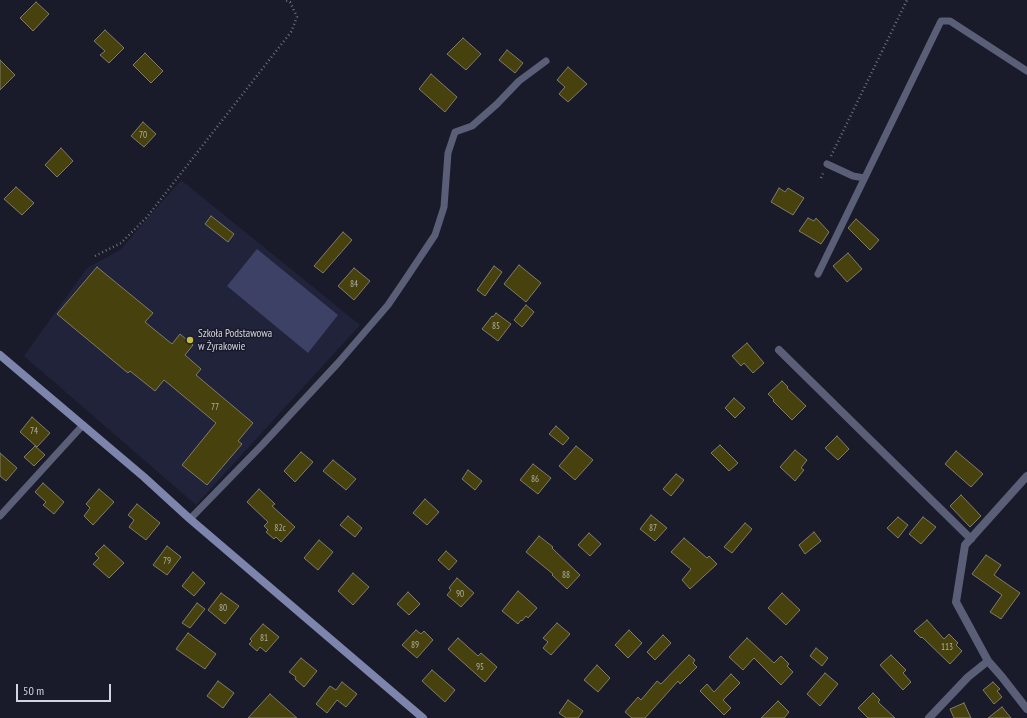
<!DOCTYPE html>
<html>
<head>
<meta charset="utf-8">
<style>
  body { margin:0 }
  #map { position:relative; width:1027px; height:718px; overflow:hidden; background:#191b2b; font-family:"PT Sans Narrow",sans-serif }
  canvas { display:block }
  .scale { position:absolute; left:16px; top:684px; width:95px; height:18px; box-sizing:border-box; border:2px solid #d2d4df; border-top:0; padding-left:5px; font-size:12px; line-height:14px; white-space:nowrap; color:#d2d4df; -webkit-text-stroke:3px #191b2b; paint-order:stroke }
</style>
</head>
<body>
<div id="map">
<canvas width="1027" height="718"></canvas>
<div class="scale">50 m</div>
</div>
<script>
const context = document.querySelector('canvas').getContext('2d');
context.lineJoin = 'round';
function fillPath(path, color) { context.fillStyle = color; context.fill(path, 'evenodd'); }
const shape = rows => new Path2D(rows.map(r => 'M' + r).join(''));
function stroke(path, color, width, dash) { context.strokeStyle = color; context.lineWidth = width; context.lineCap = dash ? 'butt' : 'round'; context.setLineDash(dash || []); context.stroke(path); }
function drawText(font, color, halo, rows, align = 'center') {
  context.font = font + ' "PT Sans Narrow",sans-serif'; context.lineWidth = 3; context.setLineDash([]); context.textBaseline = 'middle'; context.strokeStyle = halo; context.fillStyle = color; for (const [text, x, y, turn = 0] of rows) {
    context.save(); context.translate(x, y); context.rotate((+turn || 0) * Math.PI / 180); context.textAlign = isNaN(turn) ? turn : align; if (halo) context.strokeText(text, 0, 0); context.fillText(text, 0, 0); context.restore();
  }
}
fillPath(shape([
  [181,180,360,325,196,505,24,356,87,268,120,250]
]), '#202339');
fillPath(shape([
  [257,249,338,315,308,353,227,286]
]), '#3c4165');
const building = shape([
  [36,2,49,14,33,31,20,18,36,2],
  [105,30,124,48,109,63,100,55,105,51,94,41,105,30],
  [463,38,481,54,466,70,447,54,463,38],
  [507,50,523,63,515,73,499,60,507,50],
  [145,53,163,71,151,83,133,65,145,53],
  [0,60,15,75,0,90,0,60],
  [568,67,587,84,568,102,559,94,565,87,557,80,568,67],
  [431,74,457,97,445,112,419,89,431,74],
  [143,122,156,134,144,147,131,136,143,122],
  [61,148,73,161,57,177,45,165,61,148],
  [16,187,34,203,22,215,4,199,16,187],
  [779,188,785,192,788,188,804,198,793,215,771,202,779,188],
  [211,216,234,234,228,242,205,224,211,216],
  [808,218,814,221,816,218,829,232,821,244,799,231,808,218],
  [856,219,879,240,870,250,848,228,856,219],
  [343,232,352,240,323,273,314,266,343,232],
  [848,253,862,269,847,282,833,266,848,253],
  [519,265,541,283,526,302,504,284,519,265],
  [494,266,502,272,485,296,477,290,494,266],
  [97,267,153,313,145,322,172,344,180,334,193,345,185,355,201,369,196,375,253,423,238,441,242,444,207,485,182,465,216,423,164,380,155,391,130,371,128,373,57,314,97,267],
  [354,268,370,281,354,300,338,286,354,268],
  [526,305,534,312,522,327,514,320,526,305],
  [496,313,511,324,498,341,482,329,492,316,493,317,496,313],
  [747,343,764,363,753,373,744,363,741,366,732,356,747,343],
  [782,381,788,387,787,388,806,406,792,420,773,401,774,400,768,394,782,381],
  [734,398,745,408,735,418,725,408,734,398],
  [32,417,50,433,37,447,20,432,32,417],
  [556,426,569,438,563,445,549,434,556,426],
  [837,436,849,449,838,460,825,448,837,436],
  [720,445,738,463,729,471,711,453,720,445],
  [35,446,45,455,34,466,24,457,35,446],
  [576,446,593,460,575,480,559,466,576,446],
  [795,450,807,460,801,468,804,470,795,481,780,467,795,450],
  [956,451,983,474,971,487,945,464,956,451],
  [301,452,313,462,295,482,284,471,301,452],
  [0,453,17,468,6,481,0,476,0,453],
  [333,460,356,479,346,490,323,471,333,460],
  [533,464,551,478,538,494,520,480,533,464],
  [468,470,482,481,475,490,462,479,468,470],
  [676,474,684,480,671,496,663,489,676,474],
  [43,483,64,502,54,514,43,505,46,502,35,492,43,483],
  [99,489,114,502,93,525,84,516,90,508,86,504,99,489],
  [259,489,275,504,272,506,295,527,281,542,276,537,274,539,266,532,268,530,264,526,268,522,247,502,259,489],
  [961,495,981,516,970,527,950,506,961,495],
  [425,499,439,512,427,525,413,513,425,499],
  [137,504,160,523,146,540,129,527,134,520,128,515,137,504],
  [651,515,667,528,655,541,640,529,651,515],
  [348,516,362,528,355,537,340,525,348,516],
  [898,517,908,525,898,538,887,528,898,517],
  [923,517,936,527,921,544,909,534,923,517],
  [745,523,752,529,732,553,724,547,745,523],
  [814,532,821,541,805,554,799,545,814,532],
  [589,533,601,544,590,556,578,545,589,533],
  [539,536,553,547,552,548,580,575,567,589,552,575,553,574,526,552,539,536],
  [684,538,707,558,709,556,717,564,690,589,682,580,691,569,671,552,684,538],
  [319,540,333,552,318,570,304,558,319,540],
  [104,545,124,563,109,578,93,564,99,558,95,554,104,545],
  [167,546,181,557,167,575,153,565,167,546],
  [446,551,457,561,449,570,438,560,446,551],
  [986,555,1001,565,994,575,1020,593,1001,619,990,612,1002,595,972,574,986,555],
  [193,572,205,583,194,596,182,586,193,572],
  [353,573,369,587,353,605,338,591,353,573],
  [457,578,474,593,461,607,447,595,451,590,449,588,457,578],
  [518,591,537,608,528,618,526,616,522,621,521,620,518,624,502,611,518,591],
  [408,592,420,604,409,615,397,604,408,592],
  [221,593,239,606,225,624,208,610,221,593],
  [782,593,800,610,786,625,768,608,782,593],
  [197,603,205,609,190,628,182,623,197,603],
  [927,620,944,639,949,634,958,643,956,645,962,651,950,664,922,637,921,638,914,631,927,620],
  [557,623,570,634,551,655,543,648,548,642,543,638,557,623],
  [263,624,279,637,266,652,260,647,257,651,249,644,252,641,250,639,263,624],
  [416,630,421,634,424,631,433,640,417,658,402,645,416,630],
  [629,630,642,643,628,658,615,645,629,630],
  [188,633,216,654,205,669,176,649,188,633],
  [663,635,671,643,655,660,647,652,663,635],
  [458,638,478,656,481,653,497,667,485,682,448,649,458,638],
  [747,638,774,663,781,656,789,664,787,666,793,672,781,685,754,658,743,670,729,657,747,638],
  [816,648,828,658,822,666,810,656,816,648],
  [689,655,695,660,693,663,697,667,680,684,678,681,645,718,632,718,625,712,638,697,641,700,657,681,661,684,689,655],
  [891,655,906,670,903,673,911,682,903,690,880,665,891,655],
  [301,658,317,671,304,687,295,679,296,677,289,672,301,658],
  [597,665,610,678,598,692,584,680,597,665],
  [432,670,455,690,445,702,422,681,432,670],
  [825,673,838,684,820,706,807,694,825,673],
  [731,674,740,683,723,700,731,708,724,715,700,691,707,684,714,692,731,674],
  [218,681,234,693,223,708,207,696,218,681],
  [342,682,357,694,346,707,337,700,327,713,316,704,330,686,336,690,342,682],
  [993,682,1000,689,997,691,1002,697,994,704,983,690,993,682],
  [873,693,880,700,878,702,895,718,868,718,858,708,873,693],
  [270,694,297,718,248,718,270,694],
  [568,700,583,711,578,718,566,718,559,713,568,700],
  [778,701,789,712,784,718,761,718,778,701],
  [964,703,971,718,954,718,950,709,964,703],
  [1002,707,1011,718,988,718,1002,707]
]);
fillPath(building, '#46410d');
stroke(building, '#7f7d68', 1);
stroke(shape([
  [831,156,907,0],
  [821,178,824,171],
  [95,256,121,243,147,217,291,32,297,17,290,2,285,0]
]), '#6e707d', 2.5, [1, 3]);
stroke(shape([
  [827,164,853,176,864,178],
  [818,274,941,21,950,21,1027,71],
  [0,516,83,425],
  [190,519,262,445,338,363,388,305,407,277,435,235,444,207,448,153,455,132,472,126,497,104,519,81,546,61]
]), '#5a5f77', 7);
stroke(shape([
  [779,350,971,539],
  [1027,476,965,545,956,602,988,661,1002,677,1027,709],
  [929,718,968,677,988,661]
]), '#5a5f77', 8);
stroke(shape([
  [0,355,144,477,190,519,423,718]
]), '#7e85ac', 8);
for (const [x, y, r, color] of [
  [190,340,4,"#c7bb3c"]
]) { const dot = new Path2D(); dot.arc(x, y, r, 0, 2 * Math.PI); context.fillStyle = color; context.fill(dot); stroke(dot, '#191b2b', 1.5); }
drawText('9px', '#afafaa', null, [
  ["70",143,135],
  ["84",354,284],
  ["85",496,326],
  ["77",215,407],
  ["74",34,431],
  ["86",535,479],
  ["82c",280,528],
  ["87",653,528],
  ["79",167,561],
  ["88",566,575],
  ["90",460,594],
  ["80",223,608],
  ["81",264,638],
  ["89",415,645],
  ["113",947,647],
  ["95",480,667]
]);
drawText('11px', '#d2d4df', '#191b2b', [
  ["Szkoła Podstawowa",198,334],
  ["w Żyrakowie",198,347]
], 'left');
</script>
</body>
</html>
